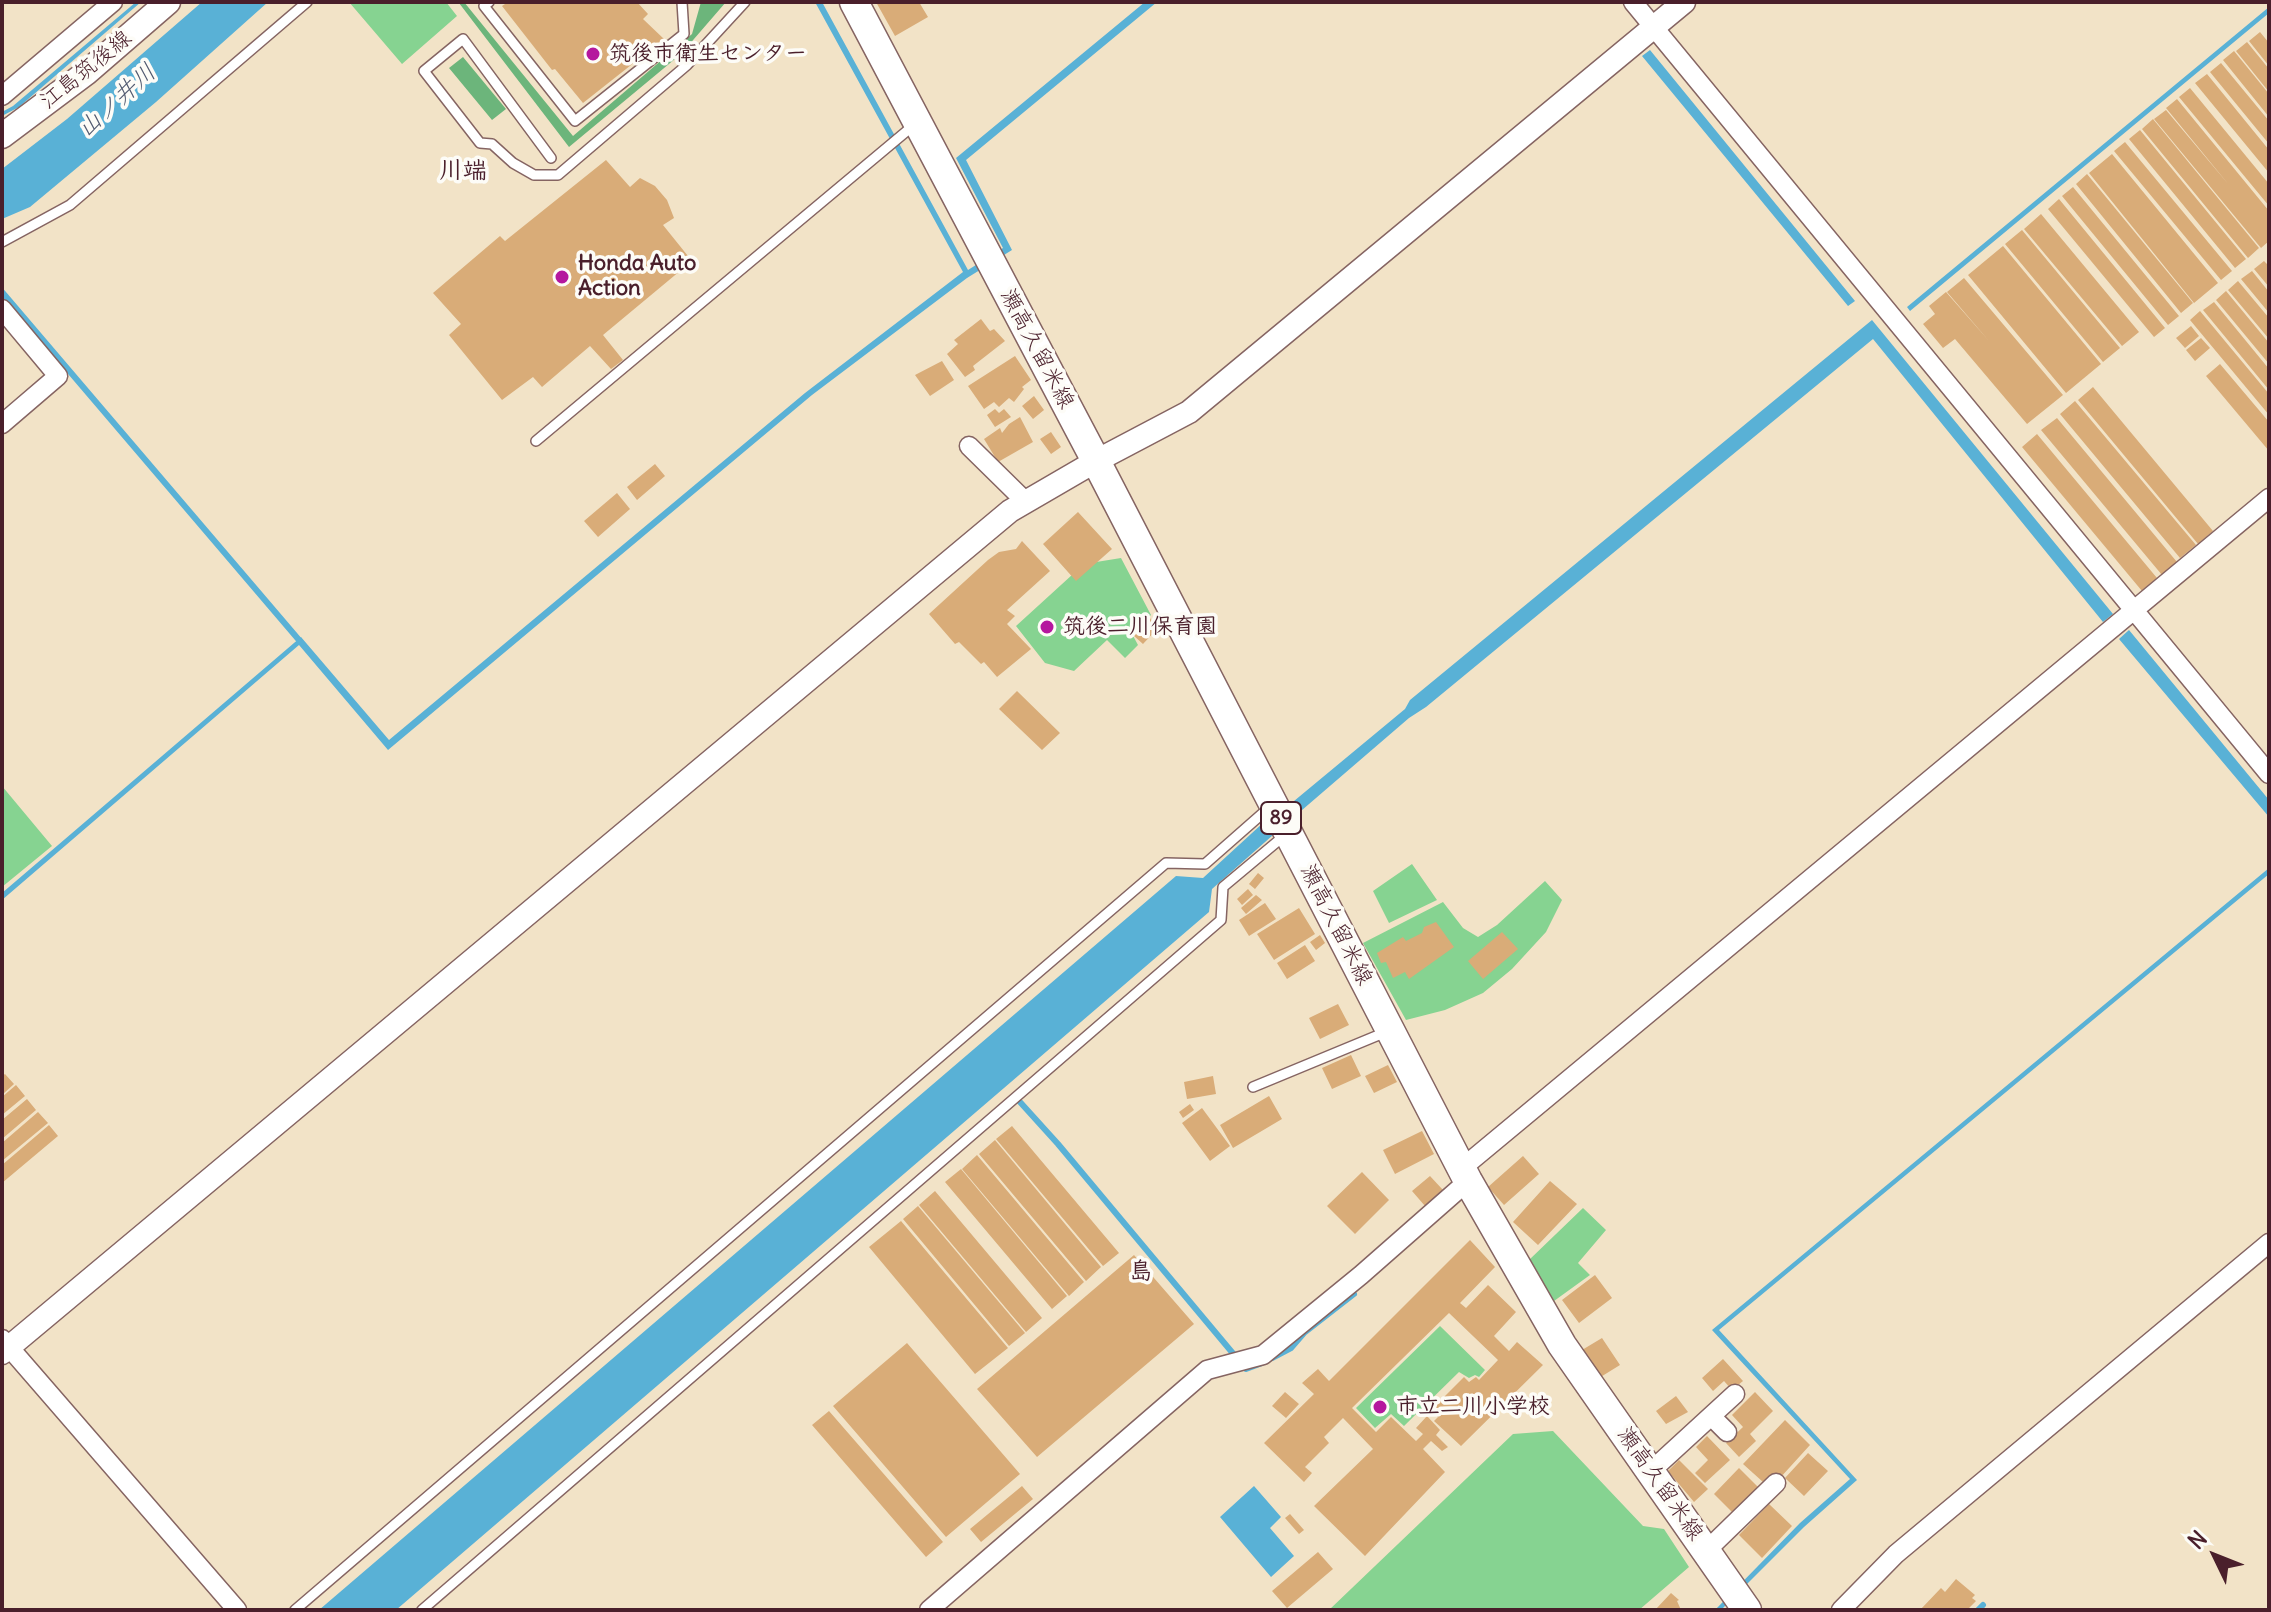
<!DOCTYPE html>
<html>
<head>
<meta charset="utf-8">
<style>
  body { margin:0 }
  #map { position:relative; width:2271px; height:1612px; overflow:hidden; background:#f2e3c7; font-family:Delius,sans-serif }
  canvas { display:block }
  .frame { position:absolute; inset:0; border:4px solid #4a1f2b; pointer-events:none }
  .north { position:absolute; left:2175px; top:1516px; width:80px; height:80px; -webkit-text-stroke:6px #fdfcf7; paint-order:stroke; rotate:313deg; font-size:22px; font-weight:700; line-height:32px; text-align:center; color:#4a1f2b }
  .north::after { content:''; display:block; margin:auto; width:28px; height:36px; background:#4a1f2b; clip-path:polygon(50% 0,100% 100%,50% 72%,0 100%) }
</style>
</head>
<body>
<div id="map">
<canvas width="2271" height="1612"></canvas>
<div class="frame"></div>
<div class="north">N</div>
</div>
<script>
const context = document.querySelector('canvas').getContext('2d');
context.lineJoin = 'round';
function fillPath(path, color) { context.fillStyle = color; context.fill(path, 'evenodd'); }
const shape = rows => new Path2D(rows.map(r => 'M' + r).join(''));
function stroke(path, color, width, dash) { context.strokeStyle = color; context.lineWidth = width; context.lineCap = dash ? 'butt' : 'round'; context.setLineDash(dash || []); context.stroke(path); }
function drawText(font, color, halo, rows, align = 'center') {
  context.font = font + ' Delius,"Klee One",sans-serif'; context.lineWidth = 7; context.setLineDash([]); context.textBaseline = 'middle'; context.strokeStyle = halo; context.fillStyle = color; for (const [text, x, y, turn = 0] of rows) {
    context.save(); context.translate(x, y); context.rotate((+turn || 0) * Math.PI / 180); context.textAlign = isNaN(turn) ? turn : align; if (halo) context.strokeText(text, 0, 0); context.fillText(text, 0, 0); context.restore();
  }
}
fillPath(shape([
  [349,2,446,2,457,16,402,64],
  [1121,558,1151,615,1131,632,1138,645,1125,658,1107,640,1074,671,1045,663,1016,626,1084,564],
  [2,786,52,846,2,887],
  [1412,864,1437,900,1389,923,1373,891],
  [1545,881,1562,900,1546,932,1512,969,1483,993,1445,1010,1406,1020,1363,943,1443,902,1463,928,1478,937,1497,925],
  [1583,1208,1606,1230,1578,1263,1590,1275,1554,1301,1529,1260],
  [1440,1326,1485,1370,1479,1377,1475,1375,1469,1378,1459,1372,1404,1426,1391,1414,1375,1428,1356,1408],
  [1553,1431,1643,1526,1664,1529,1689,1567,1639,1610,1329,1610,1513,1434]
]), '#86d391');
fillPath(shape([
  [464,2,573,136,692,34,701,2,726,2,681,54,569,147,459,3],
  [463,57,506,109,492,120,449,68]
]), '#6cb57b');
fillPath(shape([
  [136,2,141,2,19,107,2,116,2,112,13,106],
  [202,2,268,2,156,102,30,207,2,219,2,169,67,119],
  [815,2,822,2,968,270,1003,248,956,158,1145,2,1157,2,966,160,1012,250,967,278,812,395,388,750,299,645,2,900,2,893,301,637,389,740,805,393,963,272],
  [2269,7,2269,13,1910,311,1907,307],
  [1650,50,1855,301,1848,306,1642,56],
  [1872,320,2113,614,2103,622,1873,339,1426,707,1409,718,1273,835,1212,889,1209,912,396,1610,319,1610,1176,876,1203,878,1264,822,1288,806,1405,709,1410,700],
  [2129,630,2269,800,2269,817,2119,639],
  [2269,868,2269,874,1719,1330,1857,1480,1804,1527,1721,1610,1715,1610,1800,1523,1850,1479,1712,1330],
  [1254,1486,1281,1517,1270,1528,1294,1556,1271,1577,1220,1517]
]), '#59b1d6');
stroke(shape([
  [2,292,299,640],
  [1020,1102,1058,1144,1246,1369,1262,1363],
  [1272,1358,1291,1348,1304,1333,1354,1294],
  [1978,1610,1983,1605]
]), '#59b1d6', 6);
fillPath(shape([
  [508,2,637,2,648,14,643,19,664,39,583,103,555,69,552,70,502,6],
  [876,2,919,2,928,17,895,36],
  [2260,32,2269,43,2269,66,2249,41],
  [2247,42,2269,69,2269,92,2236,51],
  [2234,51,2269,94,2269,117,2223,60],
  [2221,63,2269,121,2269,144,2210,72],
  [2207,74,2269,150,2269,173,2195,83],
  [2190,88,2269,184,2269,206,2179,97],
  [2177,99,2269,211,2269,241,2261,248,2154,119,2166,110,2229,185,2166,108],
  [2153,119,2259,248,2248,258,2142,129],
  [2140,130,2246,259,2235,268,2129,139],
  [2125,142,2232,271,2221,280,2114,151],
  [2112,154,2218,283,2194,303,2089,173],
  [606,160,630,187,640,178,655,186,667,200,674,218,663,225,692,261,603,335,623,360,611,369,590,346,542,387,533,377,502,400,449,335,461,324,433,293,500,236,505,241],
  [2087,174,2193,303,2181,313,2076,184],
  [2073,187,2179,316,2168,325,2062,196],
  [2059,199,2165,328,2154,337,2048,209],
  [2041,214,2139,332,2122,346,2024,229],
  [2022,230,2120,348,2103,362,2005,244],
  [2003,246,2101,364,2066,393,1968,275],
  [2264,261,2269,266,2269,287,2254,269],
  [2252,271,2269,292,2269,313,2241,279],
  [1964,278,2063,395,2027,424,1955,339,1943,348,1923,324,1935,314,1929,306,1946,292,1989,341,1947,292],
  [2238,281,2269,318,2269,339,2228,290],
  [2226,291,2269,343,2269,364,2216,300],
  [2214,302,2269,369,2269,390,2203,310],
  [2200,311,2269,394,2269,415,2190,320],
  [981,319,990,331,994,329,1005,341,973,366,975,370,965,377,947,354,958,344,954,340],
  [2191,326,2199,336,2185,348,2176,338],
  [2201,338,2210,348,2195,361,2186,350],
  [1015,356,1031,380,1022,387,1024,389,1014,402,1009,398,999,407,994,402,984,409,968,386],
  [942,361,954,380,930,396,915,375],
  [2220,364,2269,422,2269,451,2206,376],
  [2093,387,2213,531,2198,544,2078,400],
  [1034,396,1044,410,1033,419,1022,406],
  [2075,401,2196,545,2180,558,2060,414],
  [995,409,999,413,1004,409,1011,417,995,427,987,415],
  [1020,417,1033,442,998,462,984,439,1000,428,1002,433,1009,424],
  [2057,418,2177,562,2162,575,2041,430],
  [1051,432,1061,447,1051,454,1040,439],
  [2037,434,2157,578,2142,591,2022,447],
  [655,464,665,476,637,500,627,487],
  [617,493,630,509,598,537,584,521],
  [1078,512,1112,549,1076,581,1043,544],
  [1022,541,1050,571,1007,610,1015,616,1007,624,1031,649,997,677,984,662,981,664,959,642,955,644,929,614,988,560,999,552,1016,549],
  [1150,618,1157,629,1143,644,1133,635],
  [1017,691,1060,733,1042,750,999,709],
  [1258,873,1264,878,1255,889,1249,884],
  [1248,889,1253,895,1242,905,1237,899],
  [1256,895,1262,900,1246,914,1241,908],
  [1265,903,1276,919,1249,936,1239,920],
  [1299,908,1315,934,1274,960,1257,934],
  [1436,922,1454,947,1409,979,1405,972,1393,978,1386,962,1381,963,1377,953,1403,937,1406,941,1422,933,1424,927],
  [1502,932,1518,949,1483,979,1468,961],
  [1320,935,1325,943,1316,950,1310,942],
  [1305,945,1315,961,1287,979,1277,963],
  [1338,1004,1349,1025,1320,1039,1309,1018],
  [1351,1055,1361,1076,1332,1089,1322,1068],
  [1388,1065,1397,1082,1374,1093,1365,1076],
  [5,1074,14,1084,2,1095,2,1076],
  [1213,1076,1216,1094,1187,1099,1184,1082],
  [16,1085,25,1096,2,1115,2,1097],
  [1269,1096,1282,1119,1233,1148,1220,1125],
  [27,1099,36,1110,2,1139,2,1120],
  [1190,1104,1194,1110,1183,1118,1179,1112],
  [1202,1108,1230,1146,1210,1161,1182,1123],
  [38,1112,48,1123,2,1161,2,1143],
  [49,1125,58,1136,2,1183,2,1165],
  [1012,1126,1119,1253,1103,1266,996,1139],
  [1422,1131,1434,1154,1395,1174,1383,1150],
  [995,1140,1101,1267,1086,1281,979,1154],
  [977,1155,1084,1282,1069,1296,962,1169],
  [1523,1156,1539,1174,1504,1205,1488,1187],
  [961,1169,1067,1296,1052,1309,945,1182],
  [1362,1172,1389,1200,1355,1234,1327,1206],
  [1430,1176,1443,1190,1425,1206,1412,1191],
  [1550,1181,1577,1204,1538,1245,1513,1222],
  [935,1191,1042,1318,1026,1332,919,1205],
  [918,1206,1025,1333,1009,1346,903,1219],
  [901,1221,1008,1348,975,1374,869,1247],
  [1470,1240,1495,1267,1460,1303,1466,1308,1488,1285,1516,1312,1494,1336,1509,1351,1517,1342,1543,1365,1461,1446,1434,1421,1438,1417,1431,1410,1464,1377,1469,1382,1476,1377,1479,1380,1498,1360,1449,1313,1352,1408,1376,1432,1391,1417,1416,1441,1423,1434,1416,1428,1427,1416,1440,1430,1436,1435,1448,1447,1442,1451,1431,1441,1423,1449,1445,1472,1365,1556,1314,1506,1373,1449,1343,1418,1324,1437,1329,1443,1305,1467,1312,1473,1304,1482,1264,1443,1314,1394,1302,1383,1318,1369,1329,1381],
  [1134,1255,1194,1324,1037,1457,977,1389],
  [1595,1275,1612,1298,1579,1323,1562,1300],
  [1602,1338,1620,1365,1599,1378,1582,1350],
  [907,1343,1020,1474,946,1537,833,1406],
  [1723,1359,1743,1381,1732,1390,1724,1381,1713,1391,1702,1378],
  [1285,1392,1299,1404,1286,1418,1272,1406],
  [1755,1392,1773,1411,1750,1434,1756,1441,1739,1457,1726,1443,1743,1427,1732,1415],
  [1676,1396,1688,1412,1666,1424,1656,1411],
  [829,1411,943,1542,926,1557,812,1425],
  [1785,1420,1810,1445,1780,1478,1763,1482,1743,1464],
  [1707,1436,1730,1460,1705,1483,1695,1473,1708,1460,1696,1447],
  [1808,1453,1828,1471,1804,1496,1785,1478],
  [1679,1460,1708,1489,1694,1502,1668,1471],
  [1739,1468,1758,1487,1733,1513,1714,1494],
  [1022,1486,1033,1499,981,1542,970,1529],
  [1769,1504,1792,1526,1762,1558,1739,1535],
  [1290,1514,1304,1530,1299,1534,1285,1518],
  [1318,1552,1333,1569,1287,1608,1272,1591],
  [1956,1579,1975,1595,1972,1598,1976,1601,1967,1610,1920,1610,1941,1588,1945,1592],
  [1671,1593,1679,1600,1677,1601,1681,1610,1655,1610]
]), '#d9ac78');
const service = shape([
  [489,2,484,6,575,121,684,34,682,2],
  [551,158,463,39,424,71,480,143,492,144,513,163,534,175,558,175,687,65,745,2],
  [2,242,70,205,307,2],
  [536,441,914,125],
  [1253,1087,1386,1032],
  [295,1610,1166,863,1205,864,1271,806],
  [422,1610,1221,920,1223,887,1284,836]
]);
const minor = shape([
  [1633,2,2269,774],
  [2,96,113,2],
  [2,309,58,376,2,424],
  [969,446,1026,502],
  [1461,1169,2269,498],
  [2,1339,237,1610],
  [1711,1416,1727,1432],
  [1651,1471,1735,1394],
  [1706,1551,1776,1483],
  [929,1610,1207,1370,1263,1355,1361,1275,1468,1181],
  [1841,1610,1896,1554,2269,1243]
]);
const tertiary = shape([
  [2,1353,1010,511,1096,461,1189,412,1684,2]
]);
const secondary = shape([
  [2,136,86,73,168,2]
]);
const primary = shape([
  [854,2,1096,461,1468,1181,1562,1345,1747,1610]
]);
stroke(service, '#856462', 12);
stroke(minor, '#856462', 21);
stroke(tertiary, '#856462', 25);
stroke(secondary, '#856462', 27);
stroke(primary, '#856462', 31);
stroke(service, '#fff', 9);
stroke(minor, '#fff', 18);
stroke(tertiary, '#fff', 22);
stroke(secondary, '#fff', 24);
stroke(primary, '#fff', 28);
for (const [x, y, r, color] of [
  [593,54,8,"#b5179e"],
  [562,277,8,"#b5179e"],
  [1047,627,8,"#b5179e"],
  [1380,1407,8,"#b5179e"]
]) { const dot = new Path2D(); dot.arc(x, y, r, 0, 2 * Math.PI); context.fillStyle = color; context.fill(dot); stroke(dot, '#fdfcf7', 3); }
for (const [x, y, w] of [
  [1281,818,40]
]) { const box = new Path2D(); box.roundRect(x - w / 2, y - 16, w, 32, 6); context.fillStyle = '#fdfcf7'; context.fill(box); stroke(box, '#4a1f2b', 2); }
drawText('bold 20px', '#4a1f2b', null, [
  ["89",1281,818]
]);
drawText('bold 22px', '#4a1f2b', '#fdfcf7', [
  ["筑後市衛生センター",609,54],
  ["Honda Auto",578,264],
  ["Action",578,289],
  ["筑後二川保育園",1063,627],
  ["市立二川小学校",1396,1407]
], 'left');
drawText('22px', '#4a1f2b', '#fdfcf7', [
  ["江島筑後線",86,70,-39],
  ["瀬高久留米線",1037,349,62],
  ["瀬高久留米線",1336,925,63],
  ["瀬高久留米線",1660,1484,55]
]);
drawText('italic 24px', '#50596f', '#fdfcf7', [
  ["山ノ井川",117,101,-42]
]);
drawText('bold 24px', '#4a1f2b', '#fdfcf7', [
  ["川端",463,171],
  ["島",1141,1272]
]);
</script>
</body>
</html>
